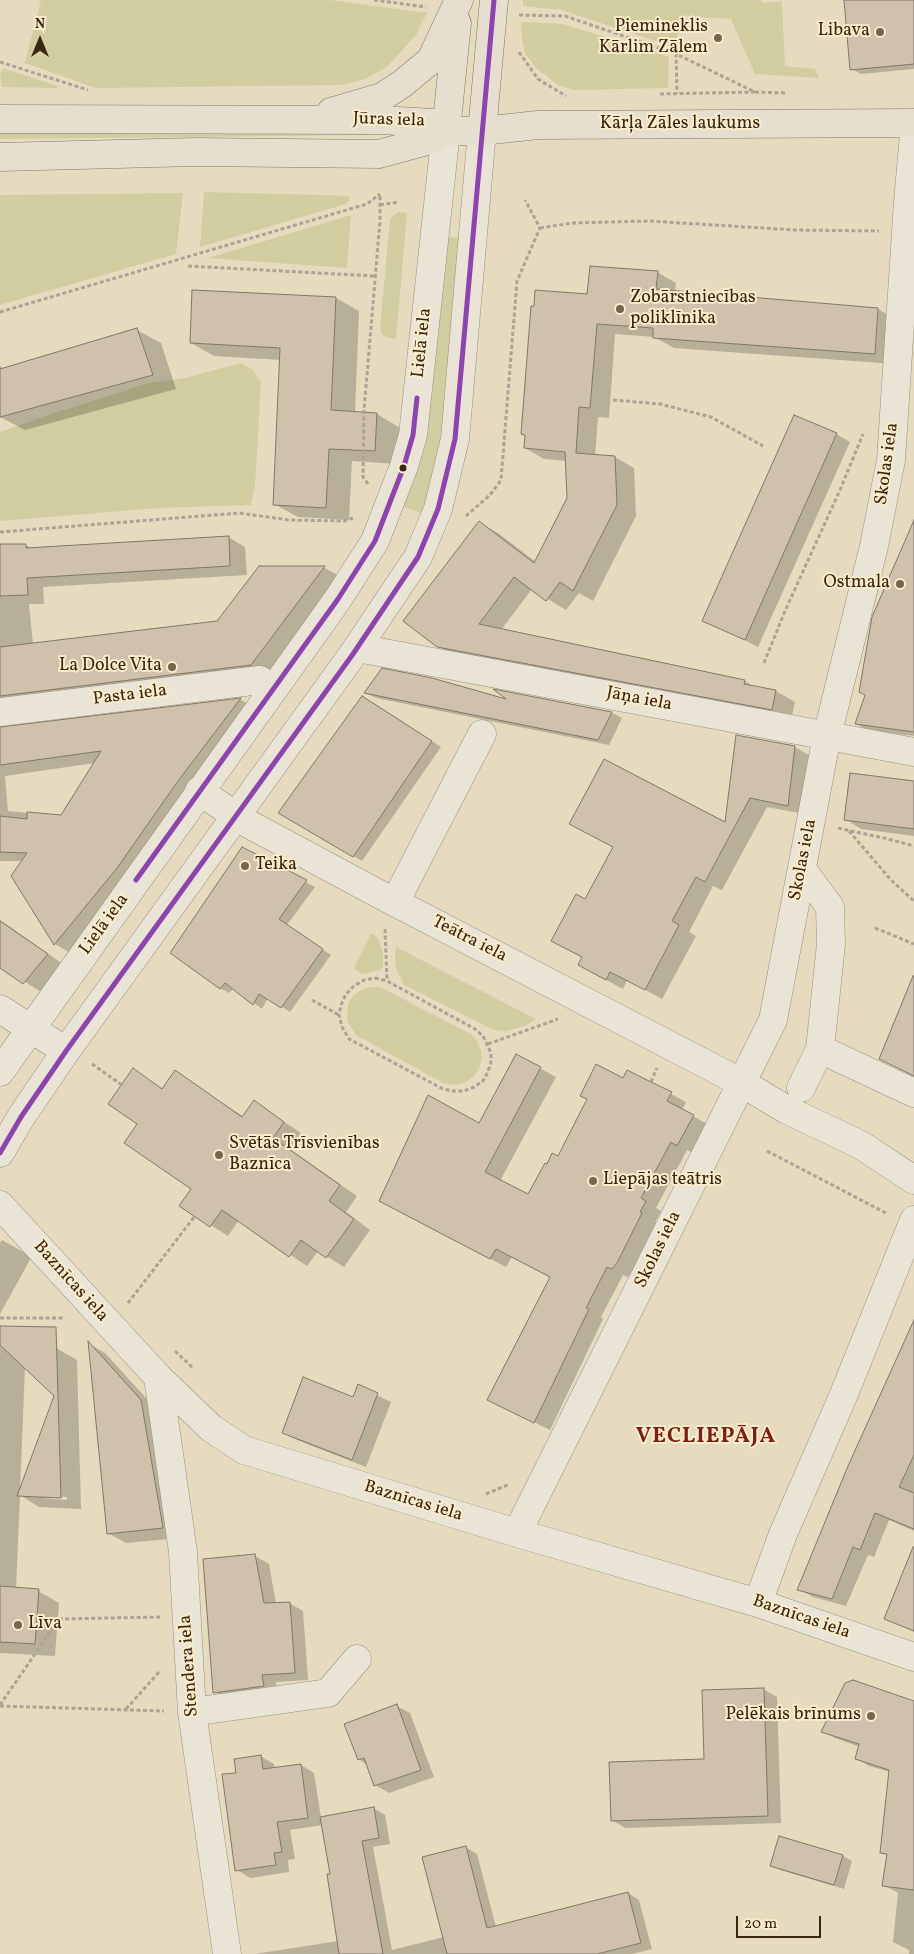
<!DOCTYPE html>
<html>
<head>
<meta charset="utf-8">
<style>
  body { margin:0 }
  #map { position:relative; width:914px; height:1954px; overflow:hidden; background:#e6dbbf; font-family:Vollkorn,serif }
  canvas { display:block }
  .north { position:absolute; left:15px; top:15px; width:50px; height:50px; -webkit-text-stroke:4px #faecca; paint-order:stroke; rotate:0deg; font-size:14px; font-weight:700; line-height:20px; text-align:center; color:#392614 }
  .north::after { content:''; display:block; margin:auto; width:18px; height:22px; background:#392614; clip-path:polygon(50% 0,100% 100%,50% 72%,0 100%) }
  .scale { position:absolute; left:736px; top:1916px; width:85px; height:22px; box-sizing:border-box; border:2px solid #392614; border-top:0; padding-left:6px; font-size:15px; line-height:18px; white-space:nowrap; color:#392614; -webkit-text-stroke:4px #faecca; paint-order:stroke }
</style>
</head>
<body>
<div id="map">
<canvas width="914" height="1954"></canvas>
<div class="north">N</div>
<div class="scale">20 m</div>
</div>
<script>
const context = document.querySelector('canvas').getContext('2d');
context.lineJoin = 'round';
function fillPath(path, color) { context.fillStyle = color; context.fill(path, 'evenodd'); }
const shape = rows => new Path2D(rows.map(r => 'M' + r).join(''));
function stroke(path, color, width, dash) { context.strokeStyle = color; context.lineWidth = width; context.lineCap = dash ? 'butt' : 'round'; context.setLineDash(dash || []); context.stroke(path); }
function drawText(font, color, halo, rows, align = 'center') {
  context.font = font + ' Vollkorn,serif'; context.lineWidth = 4; context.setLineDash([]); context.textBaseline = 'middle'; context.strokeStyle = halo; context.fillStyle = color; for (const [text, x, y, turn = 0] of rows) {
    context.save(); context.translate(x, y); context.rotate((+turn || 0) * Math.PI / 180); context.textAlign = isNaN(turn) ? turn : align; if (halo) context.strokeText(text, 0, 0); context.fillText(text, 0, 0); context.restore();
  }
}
fillPath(shape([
  [41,0,330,0,427,13,416,35,387,67,365,79,342,85,96,88,25,63],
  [523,0,761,0,762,3,782,1,785,66,815,69,819,78,755,74,731,19,684,16,676,41,665,44,561,10,523,6],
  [521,22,563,24,669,57,668,88,574,90,558,85,536,68,525,53,522,39],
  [3,68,58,86,57,88,2,87,0,74],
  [371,128,371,135,0,139,0,132],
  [204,192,322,195,346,196,350,198,346,204,200,247],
  [183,193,176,254,0,305,0,195],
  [398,212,407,213,396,339,386,337,382,334,380,328,390,219],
  [351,215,347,268,208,258],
  [441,237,465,238,446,442,423,514,402,506],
  [241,363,253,370,261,382,255,486,251,505,160,508,0,521,0,432,48,415,149,383,185,378],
  [371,933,378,938,383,953,383,966,381,970,362,974,354,968],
  [396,947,536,1019,527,1025,518,1028,506,1031,494,1030,404,985,396,968,395,957],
  [371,987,380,987,471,1034,477,1041,481,1050,482,1059,479,1068,473,1077,464,1083,454,1085,443,1083,356,1035,347,1021,348,1004,353,996,361,990]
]), '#d1cda1');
fillPath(shape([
  [845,0,914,0,914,69,861,74,852,69],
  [657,272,676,283,675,292,878,309,897,320,894,364,674,348,654,337,615,334,609,418,598,417,595,456,615,457,634,468,636,516,593,601,579,593,566,610,532,589,501,630,745,681,756,688,776,691,795,702,791,720,457,657,438,646,479,523,498,533,536,562,568,499,567,461,544,459,525,448,526,436,522,434,588,296],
  [193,291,336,298,359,311,355,413,377,414,400,428,398,464,352,461,349,520,298,517,274,504,281,360,214,356,191,343],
  [137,330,161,343,176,389,25,430,0,417,0,366,4,369],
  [836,434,850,442,758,647,704,620],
  [914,534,914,736,866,730,857,724],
  [228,537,245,547,247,575,43,587,44,604,29,604,33,644,218,623,259,567,325,568,341,577,268,674,1,724,3,729,240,699,256,709,72,954,55,944,13,876,23,861,0,861,0,546,26,545,33,549],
  [95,763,61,816,8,811,5,776],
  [498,691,612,713,622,718,609,745,376,698,366,693,511,702],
  [372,702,441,747,362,861,280,813],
  [795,747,812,757,805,814,767,807,722,890,713,886,689,932,696,936,662,999,627,980,623,989,579,965,583,958,586,901,726,824],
  [914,782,914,836,861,829,845,819],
  [242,849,315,887,287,925,331,955,290,1012,268,998,262,1009,234,988,229,993,220,988],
  [0,920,63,964,41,992,0,966],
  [914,978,914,1077,881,1059],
  [516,1055,556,1077,500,1181,529,1196,547,1166,558,1157,624,1080,671,1094,686,1102,682,1110,709,1125,693,1153,687,1150,656,1208,661,1211,655,1222,657,1223,633,1270,628,1277,623,1275,601,1317,603,1319,550,1430,489,1400,551,1277,512,1257,506,1267,397,1209,480,1124],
  [133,1070,163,1089,175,1072,244,1117,255,1102,301,1133,290,1149,357,1196,346,1212,370,1230,344,1267,318,1251,307,1266,239,1220,228,1236,181,1206,193,1189,139,1124],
  [2,1240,27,1254,31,1258,0,1314,0,1243],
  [89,1344,105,1353,158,1411,180,1538,126,1543,108,1533],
  [0,1345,56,1348,77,1360,81,1509,39,1507,20,1495,16,1589,38,1591,59,1603,55,1656,0,1653],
  [25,1367,55,1396,20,1491],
  [42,1496,67,1497,67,1500,42,1498],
  [914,1347,914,1531,889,1520,874,1557,868,1555,846,1606,813,1597,799,1589],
  [358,1386,391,1402,366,1467,297,1440,283,1432,354,1398],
  [914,1547,914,1632,886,1618],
  [255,1556,269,1564,276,1604,289,1603,303,1611,308,1680,276,1682,277,1693,228,1700,215,1692],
  [763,1689,777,1697,781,1823,625,1828,612,1820,705,1761],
  [914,1702,914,1954,909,1954,909,1950,893,1942,898,1893,884,1885,888,1856,881,1852,890,1772,869,1766,856,1758,860,1747,835,1738,822,1731],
  [397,1706,410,1713,434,1777,389,1793,375,1785,367,1765,359,1759],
  [260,1756,274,1764,275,1769,301,1765,314,1773,321,1818,373,1808,385,1815,390,1844,373,1847,392,1950,444,1937,465,1847,477,1854,496,1927,628,1893,639,1900,652,1949,632,1954,255,1954,338,1941,331,1875,322,1825,290,1830,295,1859,288,1860,289,1872,250,1878,237,1870,237,1774],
  [780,1837,843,1856,852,1861,844,1889,780,1870,771,1865]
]), '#0003');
const building = shape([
  [844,0,914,0,914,64,850,70,844,0],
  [590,266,658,271,656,289,878,308,875,354,653,338,653,328,597,324,590,408,579,407,576,453,615,456,617,505,573,591,560,582,546,601,514,577,479,624,745,680,744,684,776,690,772,710,437,647,403,621,479,521,534,563,567,498,565,452,524,448,525,435,521,434,531,306,534,306,535,290,587,294,590,266],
  [192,290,336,297,331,410,377,413,375,451,329,449,326,508,273,505,280,348,190,343,192,290],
  [137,328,153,375,0,417,0,369,137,328],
  [794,415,837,433,745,640,702,621,794,415],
  [914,520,914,732,855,724,865,695,859,692,872,617,914,520],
  [229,536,230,566,27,578,28,595,0,596,0,544,26,544,26,548,229,536],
  [259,566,325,566,251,665,0,696,0,647,217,621,259,566],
  [382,668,432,678,506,699,493,689,612,712,598,740,364,693,382,668],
  [362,696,432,741,353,857,278,813,362,696],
  [241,698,178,781,117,868,54,945,11,876,27,853,0,852,0,816,27,819,27,812,61,815,101,751,0,765,0,727,241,698],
  [736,735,795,746,788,806,750,798,705,882,696,877,672,921,679,925,645,990,610,972,606,980,578,965,582,957,551,941,576,894,585,899,613,847,569,824,604,759,725,822,736,735],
  [850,773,914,781,914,829,844,820,850,773],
  [242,847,307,880,279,919,323,949,281,1008,259,994,253,1005,225,983,220,989,170,953,242,847],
  [0,921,48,954,23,984,0,968,0,921],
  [913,976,914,976,914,1076,879,1059,913,976],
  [516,1054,541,1067,485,1172,528,1194,545,1163,547,1164,552,1153,558,1156,587,1099,580,1096,596,1064,623,1078,627,1070,651,1082,672,1092,667,1101,694,1115,677,1146,671,1142,641,1198,646,1201,640,1212,642,1213,618,1261,612,1269,607,1267,586,1308,589,1309,534,1423,487,1400,550,1277,496,1249,490,1259,379,1201,428,1095,479,1123,516,1054],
  [133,1068,162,1089,175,1070,242,1117,254,1100,284,1122,273,1138,340,1185,329,1201,354,1219,326,1258,301,1240,289,1257,222,1210,210,1227,179,1206,191,1189,124,1143,137,1124,108,1104,133,1068],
  [914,1320,914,1455,899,1487,914,1493,914,1529,875,1513,860,1550,853,1547,832,1599,797,1590,848,1466,914,1320],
  [0,1326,56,1327,61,1498,17,1496,54,1396,0,1345,0,1326],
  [88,1341,141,1400,163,1528,107,1534,88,1341],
  [303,1377,353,1397,358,1384,378,1393,352,1460,282,1433,303,1377],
  [913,1547,914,1547,914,1631,884,1619,913,1547],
  [255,1554,264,1603,290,1602,295,1673,262,1675,264,1686,213,1693,203,1559,255,1554],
  [0,1586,39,1589,35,1644,0,1642,0,1586],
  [853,1680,914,1701,914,1890,882,1886,887,1854,880,1853,889,1770,855,1759,859,1744,821,1732,845,1683,853,1680],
  [764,1688,768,1816,611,1821,609,1762,704,1759,702,1690,764,1688],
  [397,1704,421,1770,374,1786,364,1758,358,1760,344,1724,397,1704],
  [261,1755,263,1769,301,1764,308,1818,277,1822,282,1852,274,1853,276,1865,235,1871,222,1774,236,1773,234,1759,261,1755],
  [374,1807,379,1838,362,1841,383,1954,339,1954,327,1874,330,1874,320,1817,374,1807],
  [779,1836,843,1855,834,1885,770,1866,779,1836],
  [466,1846,487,1928,628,1892,641,1943,597,1954,447,1954,422,1857,466,1846]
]);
fillPath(building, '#d0c1ad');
stroke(building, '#807768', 1);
const minor = shape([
  [363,649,914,752],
  [0,712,260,680],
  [199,791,245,822,379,894,742,1083,787,1110,861,1145,914,1180],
  [395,902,482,734],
  [0,1009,66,1051],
  [820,1049,914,1093],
  [0,1072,338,599,375,541,404,466,413,435,446,131],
  [801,1088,820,1049,831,944,830,907,802,869],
  [0,1153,21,1117,66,1051,353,654,418,557,438,509,455,439,482,131],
  [0,1205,158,1377,211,1428,244,1450,517,1533,758,1603,914,1657],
  [158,1377,183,1552,192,1712,227,1954],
  [517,1533,773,1020,827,736,874,546,891,460,908,202,914,134],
  [758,1603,783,1534,844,1394,914,1220],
  [192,1712,328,1693,357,1659]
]);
const major = shape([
  [331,112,382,97,402,84,431,60,459,0],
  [0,119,380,120,434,123,446,131],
  [446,131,482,131,538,125,914,123],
  [446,131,457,23],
  [482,131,494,0],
  [0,157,195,152,379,154,434,139,446,131]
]);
stroke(minor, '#98907e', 29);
stroke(major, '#807768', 29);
stroke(shape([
  [374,0,426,7],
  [519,15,565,16,676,54,677,93],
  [519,52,538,79,566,96],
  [0,62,88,90],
  [755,92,785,93],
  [660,94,755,92,676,54],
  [380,205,399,202],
  [540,228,572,223,649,221,795,230,879,231],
  [188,266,375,276],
  [0,312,367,204,380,194],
  [613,400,660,404,711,417,763,446],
  [368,484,363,477,364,410,380,221,380,194],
  [466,516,490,495,501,480,517,281,540,228,525,200],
  [0,532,239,513,289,520,344,521,353,518],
  [764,663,785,611,840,490,863,434],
  [838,828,888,839,914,846],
  [849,831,891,880,914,901],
  [875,928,914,944],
  [385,929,387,981],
  [375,978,387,981,475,1029,483,1036,491,1053,491,1062,488,1072,483,1081,474,1087,464,1091,453,1091,443,1089,349,1039,342,1027,339,1015,341,1005,346,994,354,986,364,980,375,978],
  [312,1000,339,1015],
  [488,1044,558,1019],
  [92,1064,122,1085],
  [651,1082,657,1068],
  [767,1151,886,1213],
  [128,1303,195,1216],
  [0,1318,64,1318],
  [175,1351,194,1369],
  [486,1494,510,1484],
  [0,1705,59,1619,160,1617],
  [0,1706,164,1711],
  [126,1709,160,1671]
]), '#aaa396', 3, [4, 2.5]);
stroke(minor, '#e9e4d6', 28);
stroke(major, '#e6dfcf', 28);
stroke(shape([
  [136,880,338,599,375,541,404,466,413,435,417,398],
  [0,1153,21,1117,66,1051,353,654,418,557,438,509,455,439,494,0]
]), '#8e44ad', 5);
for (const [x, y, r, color] of [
  [880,32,5,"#766550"],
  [718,38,5,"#766550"],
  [620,309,5,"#766550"],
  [403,468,4.5,"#392614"],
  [900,584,5,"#766550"],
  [172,667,5,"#766550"],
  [245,866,5,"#766550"],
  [219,1155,5,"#766550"],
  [593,1181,5,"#766550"],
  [18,1625,5,"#766550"],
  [871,1716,5,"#766550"]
]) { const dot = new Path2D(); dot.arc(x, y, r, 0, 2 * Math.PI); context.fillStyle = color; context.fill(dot); stroke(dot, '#faecca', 2); }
drawText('18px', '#392614', '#faecca', [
  ["Piemineklis",708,28],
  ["Kārlim Zālem",708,49],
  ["Libava",870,32],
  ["Zobārstniecības",630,299,"left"],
  ["poliklīnika",630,320,"left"],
  ["Ostmala",890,584],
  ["La Dolce Vita",162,667],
  ["Teika",255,866,"left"],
  ["Svētās Trīsvienības",229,1145,"left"],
  ["Baznīca",229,1166,"left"],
  ["Liepājas teātris",603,1181,"left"],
  ["Līva",28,1625,"left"],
  ["Pelēkais brīnums",861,1716]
], 'right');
drawText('18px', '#392614', '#faecca', [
  ["Jūras iela",389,121,2],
  ["Kārļa Zāles laukums",680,125],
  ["Lielā iela",423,343,-84],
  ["Skolas iela",888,464,-82],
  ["Pasta iela",130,696,-7],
  ["Jāņa iela",639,700,11],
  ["Skolas iela",804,860,-79],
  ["Lielā iela",105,925,-54],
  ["Teātra iela",469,940,27],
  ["Skolas iela",659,1250,-64],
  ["Baznīcas iela",70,1282,48],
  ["Baznīcas iela",413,1502,17],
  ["Baznīcas iela",801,1618,19],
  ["Stendera iela",190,1666,-94]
]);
context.letterSpacing = '1px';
drawText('bold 22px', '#7a1f14', '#faecca', [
  ["VECLIEPĀJA",706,1438]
]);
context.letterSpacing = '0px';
</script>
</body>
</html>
